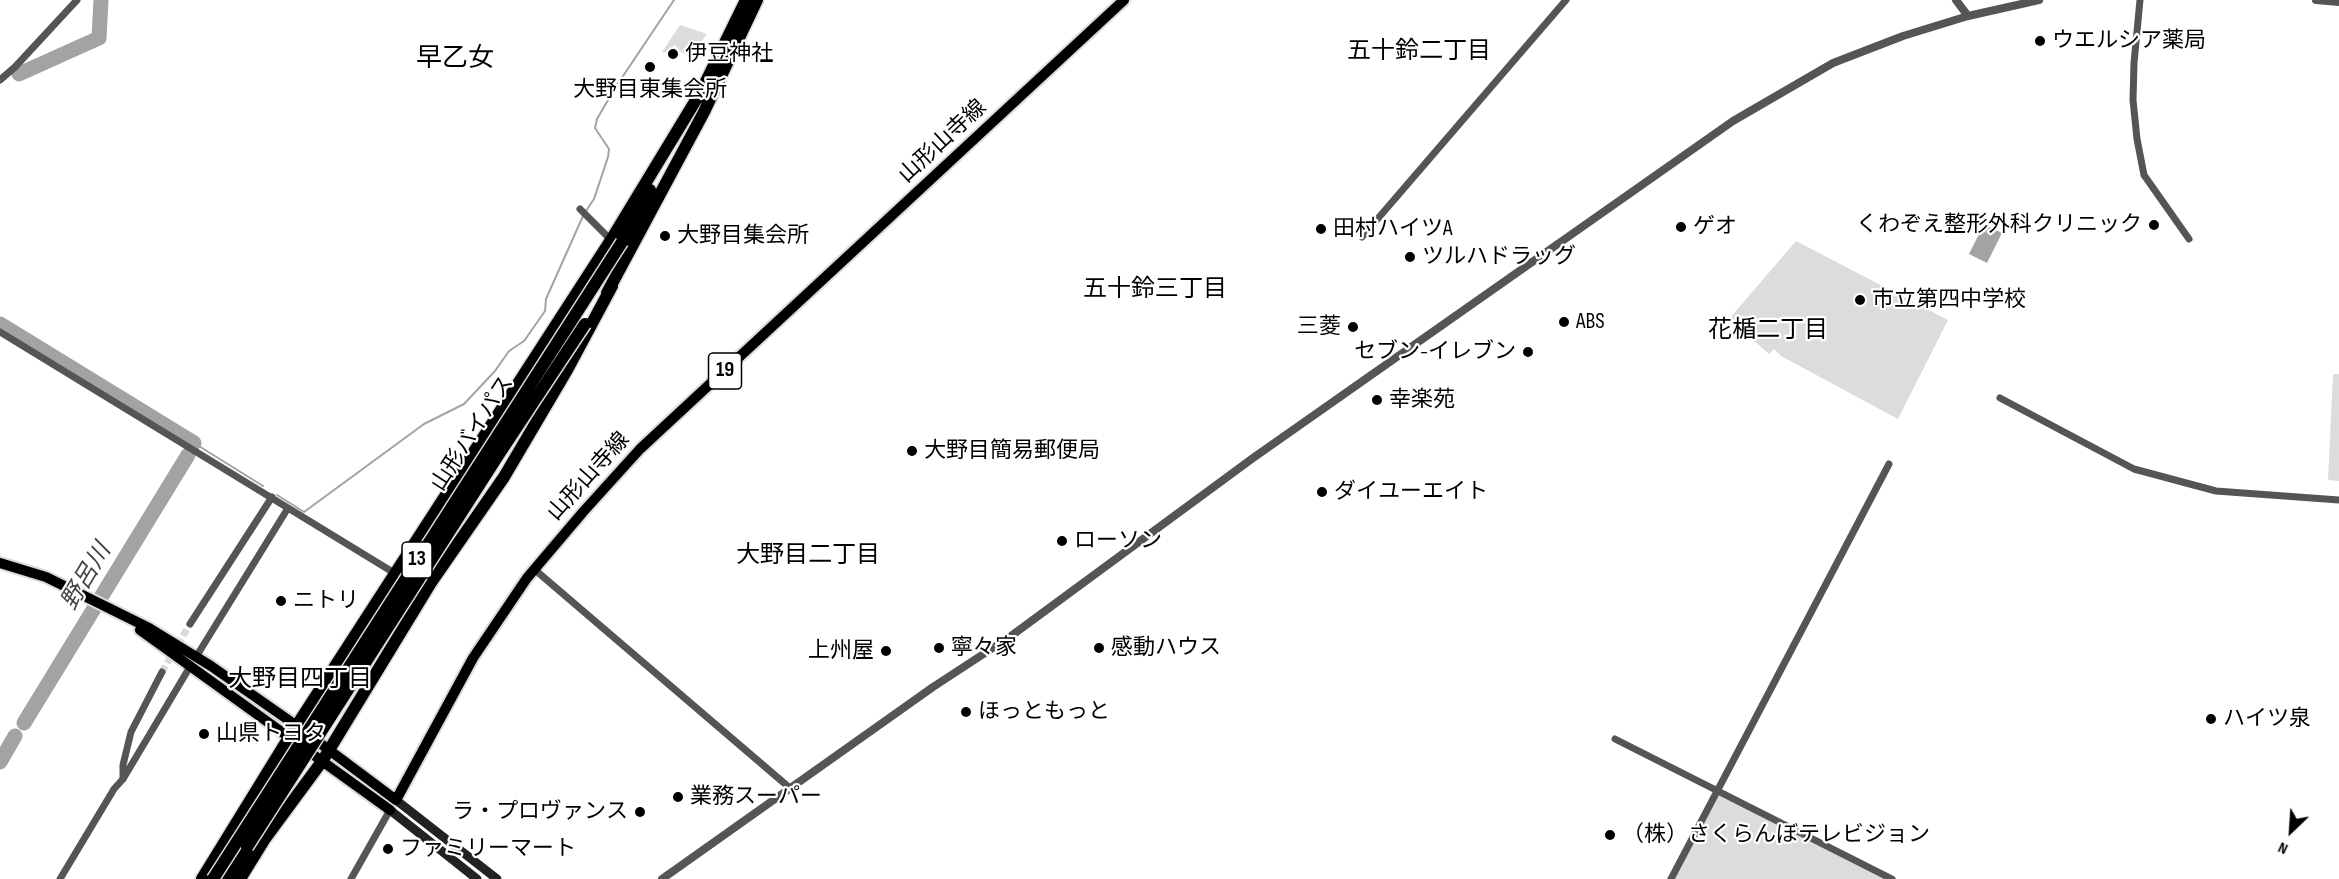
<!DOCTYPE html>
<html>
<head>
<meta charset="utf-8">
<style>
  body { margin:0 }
  #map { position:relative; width:2339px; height:879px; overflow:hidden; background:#fff; font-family:"Sofia Sans Condensed",sans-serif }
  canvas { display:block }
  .north { position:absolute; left:2261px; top:801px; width:60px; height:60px; -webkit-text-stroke:4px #fff; paint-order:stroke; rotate:205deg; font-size:16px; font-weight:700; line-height:24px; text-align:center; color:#000 }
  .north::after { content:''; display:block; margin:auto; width:21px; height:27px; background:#000; clip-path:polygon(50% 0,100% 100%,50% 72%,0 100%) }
</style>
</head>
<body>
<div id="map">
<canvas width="2339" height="879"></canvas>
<div class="north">N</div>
</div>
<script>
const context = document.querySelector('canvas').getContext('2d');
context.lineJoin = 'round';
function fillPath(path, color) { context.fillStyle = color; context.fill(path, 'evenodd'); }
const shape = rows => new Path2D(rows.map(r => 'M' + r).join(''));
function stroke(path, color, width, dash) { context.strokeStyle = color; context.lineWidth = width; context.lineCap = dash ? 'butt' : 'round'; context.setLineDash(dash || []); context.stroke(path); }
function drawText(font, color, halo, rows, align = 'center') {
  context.font = font + ' "Sofia Sans Condensed","Noto Sans JP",sans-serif'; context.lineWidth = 4.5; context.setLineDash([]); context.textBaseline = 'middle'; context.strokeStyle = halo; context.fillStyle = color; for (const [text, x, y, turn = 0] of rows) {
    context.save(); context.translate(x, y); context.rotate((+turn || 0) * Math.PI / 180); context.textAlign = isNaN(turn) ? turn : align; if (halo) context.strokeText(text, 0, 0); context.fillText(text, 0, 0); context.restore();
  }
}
fillPath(shape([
  [680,25,707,34,690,56,682,53,675,45,664,53,662,52],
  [1796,241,1948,320,1898,419,1781,356,1774,349,1769,354,1729,319],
  [2333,374,2339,374,2339,481,2328,480],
  [1717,790,1892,879,1671,879]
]), '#dcdcdc');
fillPath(shape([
  [1984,224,2002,233,1987,263,1969,254]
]), '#a3a3a3');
stroke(shape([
  [586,211,594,199,608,157,609,149,595,128,597,119,615,88,674,0],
  [194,443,263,486],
  [277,495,304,512,424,424,464,404,495,371,509,351,524,341,545,311,546,299,583,216]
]), '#a3a3a3', 2);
stroke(shape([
  [19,74,99,38,101,0],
  [0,324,194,443],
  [24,723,188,455],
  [0,762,15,736]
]), '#a3a3a3', 15);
stroke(shape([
  [162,672,190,624]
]), '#d9d9d9', 7, [7, 3.5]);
const primary = shape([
  [0,563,46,577,149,628,211,666,297,726,396,800,473,658,527,578,583,512,640,449,1124,0],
  [140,630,390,810]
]);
const trunk = shape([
  [698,98,746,0],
  [622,242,650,190],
  [607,293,704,112,757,0],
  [202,879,290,736,611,240,702,90],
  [228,879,247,847],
  [240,879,264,840,323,760,432,581,504,477,567,370,612,286]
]);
stroke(primary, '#dbdbdb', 14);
stroke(trunk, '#dbdbdb', 15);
stroke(shape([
  [2140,0,2134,63,2133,100,2137,139,2144,175,2189,239],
  [0,80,15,67,77,0],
  [580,209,611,240],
  [1362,237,1566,0],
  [0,332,396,574],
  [2000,398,2134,469,2216,491,2339,500],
  [534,569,791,789],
  [190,624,272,497],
  [196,657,288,508],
  [1615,739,1892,879],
  [123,779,123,765,131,732,162,672],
  [60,879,114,789,123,779,191,665],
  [351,879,390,810],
  [1671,879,1889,464]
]), '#555', 7);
stroke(shape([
  [1956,0,1968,16],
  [2316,0,2339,2],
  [662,879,933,687,1011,636,1253,458,1733,121,1833,63,1903,36,1968,16,2039,0]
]), '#555', 8);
stroke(shape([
  [396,800,497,879],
  [390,810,477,879]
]), '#222', 9);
stroke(primary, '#000', 10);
stroke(trunk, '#000', 12);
const trunkBridge = shape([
  [247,847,499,454,585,324],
  [213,879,622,242]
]);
stroke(trunkBridge, '#dbdbdb', 15, []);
stroke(trunkBridge, '#000', 12);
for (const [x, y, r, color] of [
  [2040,41,6,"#000"],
  [673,54,6,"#000"],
  [650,67,6,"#000"],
  [2154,225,6,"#000"],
  [1681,227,6,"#000"],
  [1321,229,6,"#000"],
  [665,236,6,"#000"],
  [1410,257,6,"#000"],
  [1860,300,6,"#000"],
  [1564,322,6,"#000"],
  [1353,327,6,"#000"],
  [1528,352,6,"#000"],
  [1377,400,6,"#000"],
  [912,451,6,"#000"],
  [1322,492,6,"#000"],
  [1062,541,6,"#000"],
  [281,601,6,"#000"],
  [939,648,6,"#000"],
  [1099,648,6,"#000"],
  [886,651,6,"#000"],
  [966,712,6,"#000"],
  [2211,719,6,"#000"],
  [204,734,6,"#000"],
  [678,797,6,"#000"],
  [640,812,6,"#000"],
  [1610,835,6,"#000"],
  [388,849,6,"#000"]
]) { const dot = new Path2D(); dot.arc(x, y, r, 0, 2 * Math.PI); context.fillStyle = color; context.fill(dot); stroke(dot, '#fff', 2); }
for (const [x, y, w] of [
  [725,371,33],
  [417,560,30]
]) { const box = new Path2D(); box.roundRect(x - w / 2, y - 18, w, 36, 4.5); context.fillStyle = '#fff'; context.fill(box); stroke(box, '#000', 1.5); }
drawText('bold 21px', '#000', null, [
  ["19",725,371],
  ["13",417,560]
]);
drawText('22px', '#000', '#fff', [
  ["ウエルシア薬局",2052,41],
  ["伊豆神社",685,54],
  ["大野目東集会所",650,90,"center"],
  ["くわぞえ整形外科クリニック",2142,225,"right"],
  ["ゲオ",1693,227],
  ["田村ハイツA",1333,229],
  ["大野目集会所",677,236],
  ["ツルハドラッグ",1422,257],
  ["市立第四中学校",1872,300],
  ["ABS",1576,322],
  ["三菱",1341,327,"right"],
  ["セブン-イレブン",1516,352,"right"],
  ["幸楽苑",1389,400],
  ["大野目簡易郵便局",924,451],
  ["ダイユーエイト",1334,492],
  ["ローソン",1074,541],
  ["ニトリ",293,601],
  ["寧々家",951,648],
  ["感動ハウス",1111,648],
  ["上州屋",874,651,"right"],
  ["ほっともっと",978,712],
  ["ハイツ泉",2223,719],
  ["山県トヨタ",216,734],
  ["業務スーパー",690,797],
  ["ラ・プロヴァンス",628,812,"right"],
  ["（株）さくらんぼテレビジョン",1622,835],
  ["ファミリーマート",400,849]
], 'left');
drawText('22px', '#000', '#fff', [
  ["山形山寺線",943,142,-43],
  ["山形バイパス",473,434,-57],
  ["山形山寺線",589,477,-48]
]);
drawText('24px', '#000', '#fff', [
  ["五十鈴二丁目",1419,52],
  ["五十鈴三丁目",1155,290],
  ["花楯二丁目",1768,331],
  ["大野目二丁目",808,556],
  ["大野目四丁目",300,680]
]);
drawText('italic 24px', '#444', '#fff', [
  ["野呂川",87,577,-59]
]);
drawText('26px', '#000', '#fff', [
  ["早乙女",455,59]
]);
</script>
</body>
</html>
